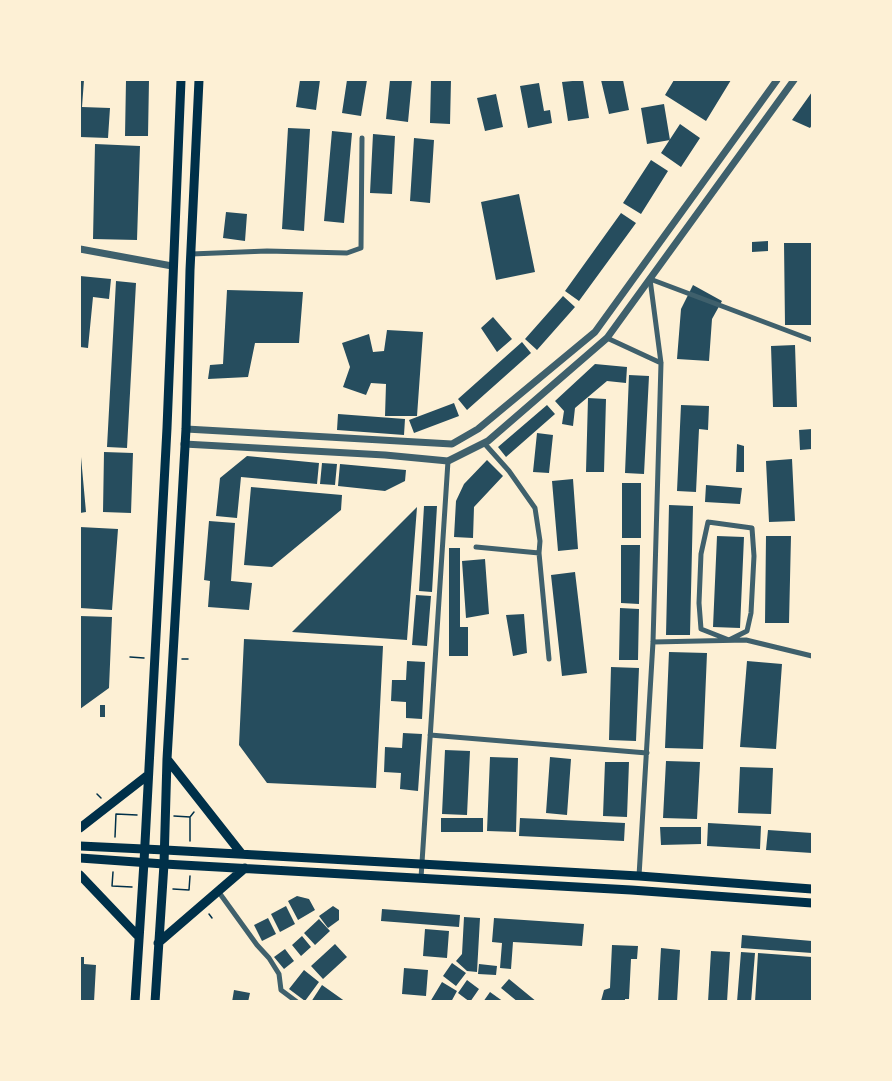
<!DOCTYPE html>
<html>
<head>
<meta charset="utf-8">
<style>
  body { margin:0 }
  #map { position:relative; width:892px; height:1081px; overflow:hidden; background:#fdf0d5; font-family:"Source Sans 3",sans-serif }
  canvas { display:block }
  .frame { position:absolute; inset:0; border:81px solid #fdf0d5; pointer-events:none }
</style>
</head>
<body>
<div id="map">
<canvas width="892" height="1081"></canvas>
<div class="frame"></div>
</div>
<script>
const context = document.querySelector('canvas').getContext('2d');
context.lineJoin = 'round';
function fillPath(path, color) { context.fillStyle = color; context.fill(path, 'evenodd'); }
const shape = rows => new Path2D(rows.map(r => 'M' + r).join(''));
function stroke(path, color, width, dash) { context.strokeStyle = color; context.lineWidth = width; context.lineCap = dash ? 'butt' : 'round'; context.setLineDash(dash || []); context.stroke(path); }
fillPath(shape([
  [80,80,84,80,82,107,110,108,108,138,80,137],
  [126,80,149,80,148,136,125,136],
  [300,80,320,80,316,110,296,107],
  [347,80,367,80,361,116,342,113],
  [390,80,412,80,408,122,386,119],
  [431,80,451,80,450,124,430,123],
  [583,80,589,118,568,121,562,82],
  [601,80,623,80,629,110,609,114],
  [674,80,731,80,706,121,665,95],
  [539,83,544,111,550,110,552,123,528,128,520,86],
  [812,92,812,125,810,128,792,120],
  [496,94,503,127,485,131,477,98],
  [664,104,670,140,647,144,641,108],
  [680,124,700,138,681,167,661,153],
  [288,128,310,129,304,231,282,229],
  [332,131,352,133,344,223,324,221],
  [373,134,395,136,392,194,370,193],
  [414,138,434,140,430,203,410,201],
  [95,144,140,146,137,240,93,239],
  [651,160,668,171,641,214,623,203],
  [519,194,535,272,496,280,481,202],
  [226,212,247,214,245,241,223,238],
  [621,213,636,223,579,301,565,291],
  [768,241,768,251,752,252,752,242],
  [784,243,812,243,812,325,785,325],
  [80,276,111,279,109,299,93,297,88,348,80,347],
  [116,281,136,283,127,448,107,447],
  [693,285,722,301,712,319,709,361,677,359,681,309],
  [227,290,303,292,299,343,255,343,248,377,208,379,210,365,223,364],
  [563,296,575,307,537,350,525,339],
  [493,317,512,339,497,352,481,328],
  [387,330,423,332,417,416,385,416,386,384,371,383,366,395,343,387,350,367,342,343,369,334,373,352,384,351],
  [522,342,531,353,467,410,458,399],
  [795,345,797,407,773,407,771,346],
  [595,364,627,367,626,383,607,381,575,408,573,426,562,424,564,411,555,401],
  [629,375,649,376,644,474,625,473],
  [588,398,606,399,604,472,586,472],
  [454,403,459,416,414,433,409,420],
  [547,405,555,414,506,457,498,447],
  [681,405,709,406,708,430,699,429,696,492,677,491],
  [338,414,405,419,404,435,337,430],
  [812,429,812,449,800,450,799,430],
  [537,433,553,435,549,473,533,472],
  [737,444,744,446,744,472,736,472],
  [104,452,133,453,131,513,103,512],
  [247,456,319,463,317,484,241,477,237,518,216,516,220,478],
  [80,457,81,457,86,512,80,513],
  [792,459,795,521,769,522,766,461],
  [487,460,503,476,474,507,473,538,454,537,456,501,464,484],
  [322,463,337,464,335,485,320,484],
  [340,464,406,470,405,481,385,491,338,486],
  [573,479,578,549,558,551,552,481],
  [622,483,641,483,641,538,622,538],
  [706,485,742,488,740,504,705,502],
  [251,487,342,495,341,510,272,567,244,565],
  [669,505,693,506,690,635,666,635],
  [424,506,437,506,432,592,419,591],
  [417,507,407,640,292,632],
  [209,521,235,523,231,581,252,583,249,610,208,607,210,581,204,580],
  [80,527,118,529,112,610,80,608],
  [717,536,744,537,740,628,713,627],
  [766,536,791,536,789,623,765,623],
  [621,545,640,545,639,604,621,603],
  [449,548,460,548,460,627,468,627,468,656,449,656],
  [485,559,489,614,466,618,462,561],
  [575,572,587,673,562,676,551,575],
  [416,595,431,596,427,646,412,645],
  [620,608,639,609,638,660,619,660],
  [524,614,527,653,513,656,506,615],
  [80,616,112,617,109,688,80,709],
  [244,639,383,646,376,788,267,783,239,745],
  [669,652,707,653,703,749,665,748],
  [407,661,425,662,422,719,406,718,406,702,391,701,392,680,406,680],
  [747,661,782,664,776,749,740,747],
  [611,667,639,668,636,741,609,740],
  [100,705,105,705,105,717,100,717],
  [403,733,422,734,418,791,400,789,401,773,384,772,385,747,402,748],
  [445,750,470,751,467,815,442,814],
  [490,757,518,758,516,832,487,831],
  [550,757,571,759,567,815,546,813],
  [666,761,700,762,697,819,663,818],
  [605,762,629,762,627,817,603,816],
  [740,767,773,768,771,814,738,813],
  [441,818,483,818,483,832,441,832],
  [520,818,625,823,624,841,519,836],
  [708,823,761,826,760,849,707,846],
  [660,827,701,827,701,844,661,845],
  [768,830,812,833,812,853,766,850],
  [297,896,309,899,315,910,298,920,288,901],
  [286,906,295,924,280,932,271,914],
  [333,906,339,910,339,920,328,928,319,916],
  [382,909,460,915,459,927,381,921],
  [464,917,480,918,477,972,467,971,456,961,462,954],
  [268,918,276,934,262,941,254,925],
  [494,918,584,924,582,946,513,942,511,969,500,968,502,943,492,942],
  [319,919,330,931,315,945,304,933],
  [425,929,449,931,447,958,423,956],
  [742,935,812,941,812,953,741,948],
  [302,936,311,947,301,956,292,945],
  [335,944,347,957,323,979,311,966],
  [612,945,638,946,637,959,631,959,629,999,625,999,625,1002,601,1001,604,990,610,988],
  [661,948,680,950,677,1002,658,1002],
  [285,949,294,961,284,969,274,957],
  [711,951,730,952,727,1002,708,1002],
  [741,952,755,953,751,1002,737,1002],
  [758,953,812,957,812,1002,755,1002],
  [80,957,84,957,84,964,96,965,94,1002,80,1002],
  [452,963,466,973,456,986,443,976],
  [479,964,497,966,496,975,478,974],
  [404,968,428,970,426,996,402,994],
  [304,970,319,982,305,1001,289,989],
  [509,979,537,1002,518,1002,501,988],
  [467,980,479,989,470,1002,458,993],
  [442,982,457,991,451,1002,430,1002],
  [322,985,346,1002,311,1002],
  [234,990,250,993,248,1002,232,1002],
  [490,992,504,1002,483,1002]
]), '#264d5e');
stroke(shape([
  [130,657,144,658],
  [182,659,188,659],
  [97,794,101,798],
  [174,816,190,817,194,812],
  [115,837,116,814,137,815],
  [190,841,190,817],
  [113,872,112,886,132,887],
  [173,889,189,890,190,876],
  [209,914,212,918]
]), '#003049', 1.5);
stroke(shape([
  [191,254,267,251,347,253,361,248,362,138],
  [607,338,661,363],
  [484,443,509,471,535,508,540,541,539,553,549,659],
  [708,522,752,528,754,556,751,613,747,631,729,640,701,629,699,603,701,554,708,522],
  [476,547,539,553],
  [653,642,746,640,812,656],
  [430,735,647,753],
  [639,876,653,642,661,363,650,279,812,340],
  [421,878,448,461],
  [218,891,257,945,269,958,279,974,281,990,297,1002]
]), '#3f606c', 5);
stroke(shape([
  [80,249,172,266],
  [186,429,452,444,478,429,595,332,777,80],
  [184,444,385,455,448,461,488,441,607,338,794,80]
]), '#3f606c', 7);
stroke(shape([
  [167,759,241,853],
  [80,828,148,775],
  [165,850,639,876,812,889],
  [164,864,631,890,812,903],
  [80,875,138,936],
  [158,943,245,868],
  [135,1002,144,862,167,428,181,80],
  [155,1002,164,864,167,759,186,429,190,270,199,80]
]), '#003049', 9);
stroke(shape([
  [80,846,165,850],
  [80,858,164,864]
]), '#003049', 9);
</script>
</body>
</html>
